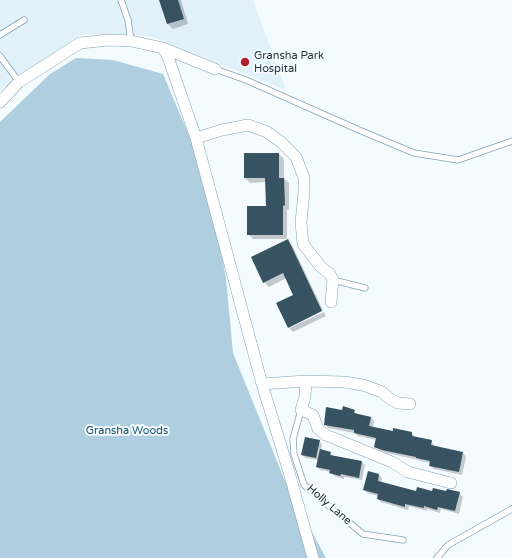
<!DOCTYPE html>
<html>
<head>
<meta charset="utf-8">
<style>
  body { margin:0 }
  canvas { display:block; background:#f4fbff }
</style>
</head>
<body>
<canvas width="512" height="558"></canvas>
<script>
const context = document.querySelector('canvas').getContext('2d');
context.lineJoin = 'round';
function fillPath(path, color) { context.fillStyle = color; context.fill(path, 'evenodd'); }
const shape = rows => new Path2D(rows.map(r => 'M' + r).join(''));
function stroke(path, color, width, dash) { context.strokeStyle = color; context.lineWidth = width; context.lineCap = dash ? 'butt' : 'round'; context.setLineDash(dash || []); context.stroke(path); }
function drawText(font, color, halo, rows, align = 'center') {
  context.font = font + ' "Varela Round",sans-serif'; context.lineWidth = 4; context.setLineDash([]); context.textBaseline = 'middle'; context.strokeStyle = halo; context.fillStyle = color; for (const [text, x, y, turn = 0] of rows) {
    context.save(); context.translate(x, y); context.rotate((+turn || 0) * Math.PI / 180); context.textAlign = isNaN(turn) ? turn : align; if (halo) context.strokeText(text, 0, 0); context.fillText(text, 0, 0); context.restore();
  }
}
fillPath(shape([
  [0,0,253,0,286,90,149,36,82,34,0,90]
]), '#e0f1fa');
fillPath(shape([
  [76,58,113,60,163,74,193,145,216,224,226,278,233,353,287,486,326,558,0,558,0,122,50,74]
]), '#afcedf');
fillPath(shape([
  [160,0,181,0,188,24,173,29,168,24],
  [279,154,284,159,284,178,289,183,289,210,287,210,287,239,253,239,248,234,267,207,266,182,250,183,245,178],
  [287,240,292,245,323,310,289,326,289,328,289,327,294,296,286,278,269,287,264,282],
  [324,312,326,316,293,332,289,328],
  [342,411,354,411,357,414,371,417,374,421,373,428,393,432,412,433,415,437,431,441,434,445,434,447,463,453,466,457,462,475,434,469,430,466,431,463,420,461,419,460,387,453,379,450,375,447,377,440,358,436,354,433,328,428,325,424],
  [319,441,322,444,321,451,330,453,334,456,362,462,365,465,362,480,344,477,344,479,334,476,331,472,320,470,317,467,318,460,306,458,302,455],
  [368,472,379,475,382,478,381,483,417,492,459,493,463,497,459,514,441,509,440,513,427,509,427,511,409,506,408,510,381,502,378,499,378,496,367,493,364,489]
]), '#0003');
fillPath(shape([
  [159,0,178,0,184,19,167,24],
  [244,153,279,153,279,178,284,178,285,205,283,206,283,235,247,235,247,206,266,206,265,178,244,178],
  [288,239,322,311,288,328,276,303,293,295,283,273,263,283,251,257],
  [343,406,355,410,354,413,371,417,369,426,393,431,393,428,412,432,412,436,432,440,431,445,463,452,459,472,429,466,430,461,416,458,416,457,382,450,374,447,376,438,354,433,354,430,324,425,326,407,342,410],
  [305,437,320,440,316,458,301,455],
  [320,449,331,452,330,455,362,461,359,478,341,474,340,476,329,473,330,470,316,467],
  [368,471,379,474,378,481,416,491,417,487,432,491,433,488,446,491,447,489,460,492,455,511,438,507,437,510,424,506,424,508,405,504,405,507,377,499,378,494,363,490]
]), '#375361');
const lane = shape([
  [121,0,128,20,131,41],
  [0,35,24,20],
  [0,56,19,82],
  [215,69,246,80,359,130,414,153,458,160,512,141],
  [333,280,365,288],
  [301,410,293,439,294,454,304,485,363,534,403,540],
  [437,558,448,545,512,509]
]);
const street = shape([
  [163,48,168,57,196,138,262,384,289,472,313,558],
  [0,102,19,82,80,43,109,40,131,41,163,48,215,69],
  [196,138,222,130,248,125,267,132,281,142,296,157,304,178,304,192,301,222,303,244,321,267,329,273,333,280,331,302],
  [306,381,305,397,301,410,313,415,318,429,326,435,392,462,408,472,451,483],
  [262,384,306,381,344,382,363,385,382,392,390,399,398,403,410,404]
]);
stroke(lane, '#80a1b3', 7);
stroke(street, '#80a1b3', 12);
stroke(lane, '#fff', 5.5);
stroke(street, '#fff', 11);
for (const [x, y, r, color] of [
  [245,62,5,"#b11e2e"]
]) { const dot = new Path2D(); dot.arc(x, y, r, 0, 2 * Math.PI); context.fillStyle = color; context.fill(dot); stroke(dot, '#f4fbff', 1.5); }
drawText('11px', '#27343c', '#f4fbff', [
  ["Gransha Park",254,56],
  ["Hospital",254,69]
], 'left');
drawText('11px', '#1b526c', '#f4fbff', [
  ["Gransha Woods",127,431]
]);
drawText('11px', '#27343c', '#f4fbff', [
  ["Holly Lane",329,505,41]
]);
</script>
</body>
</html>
